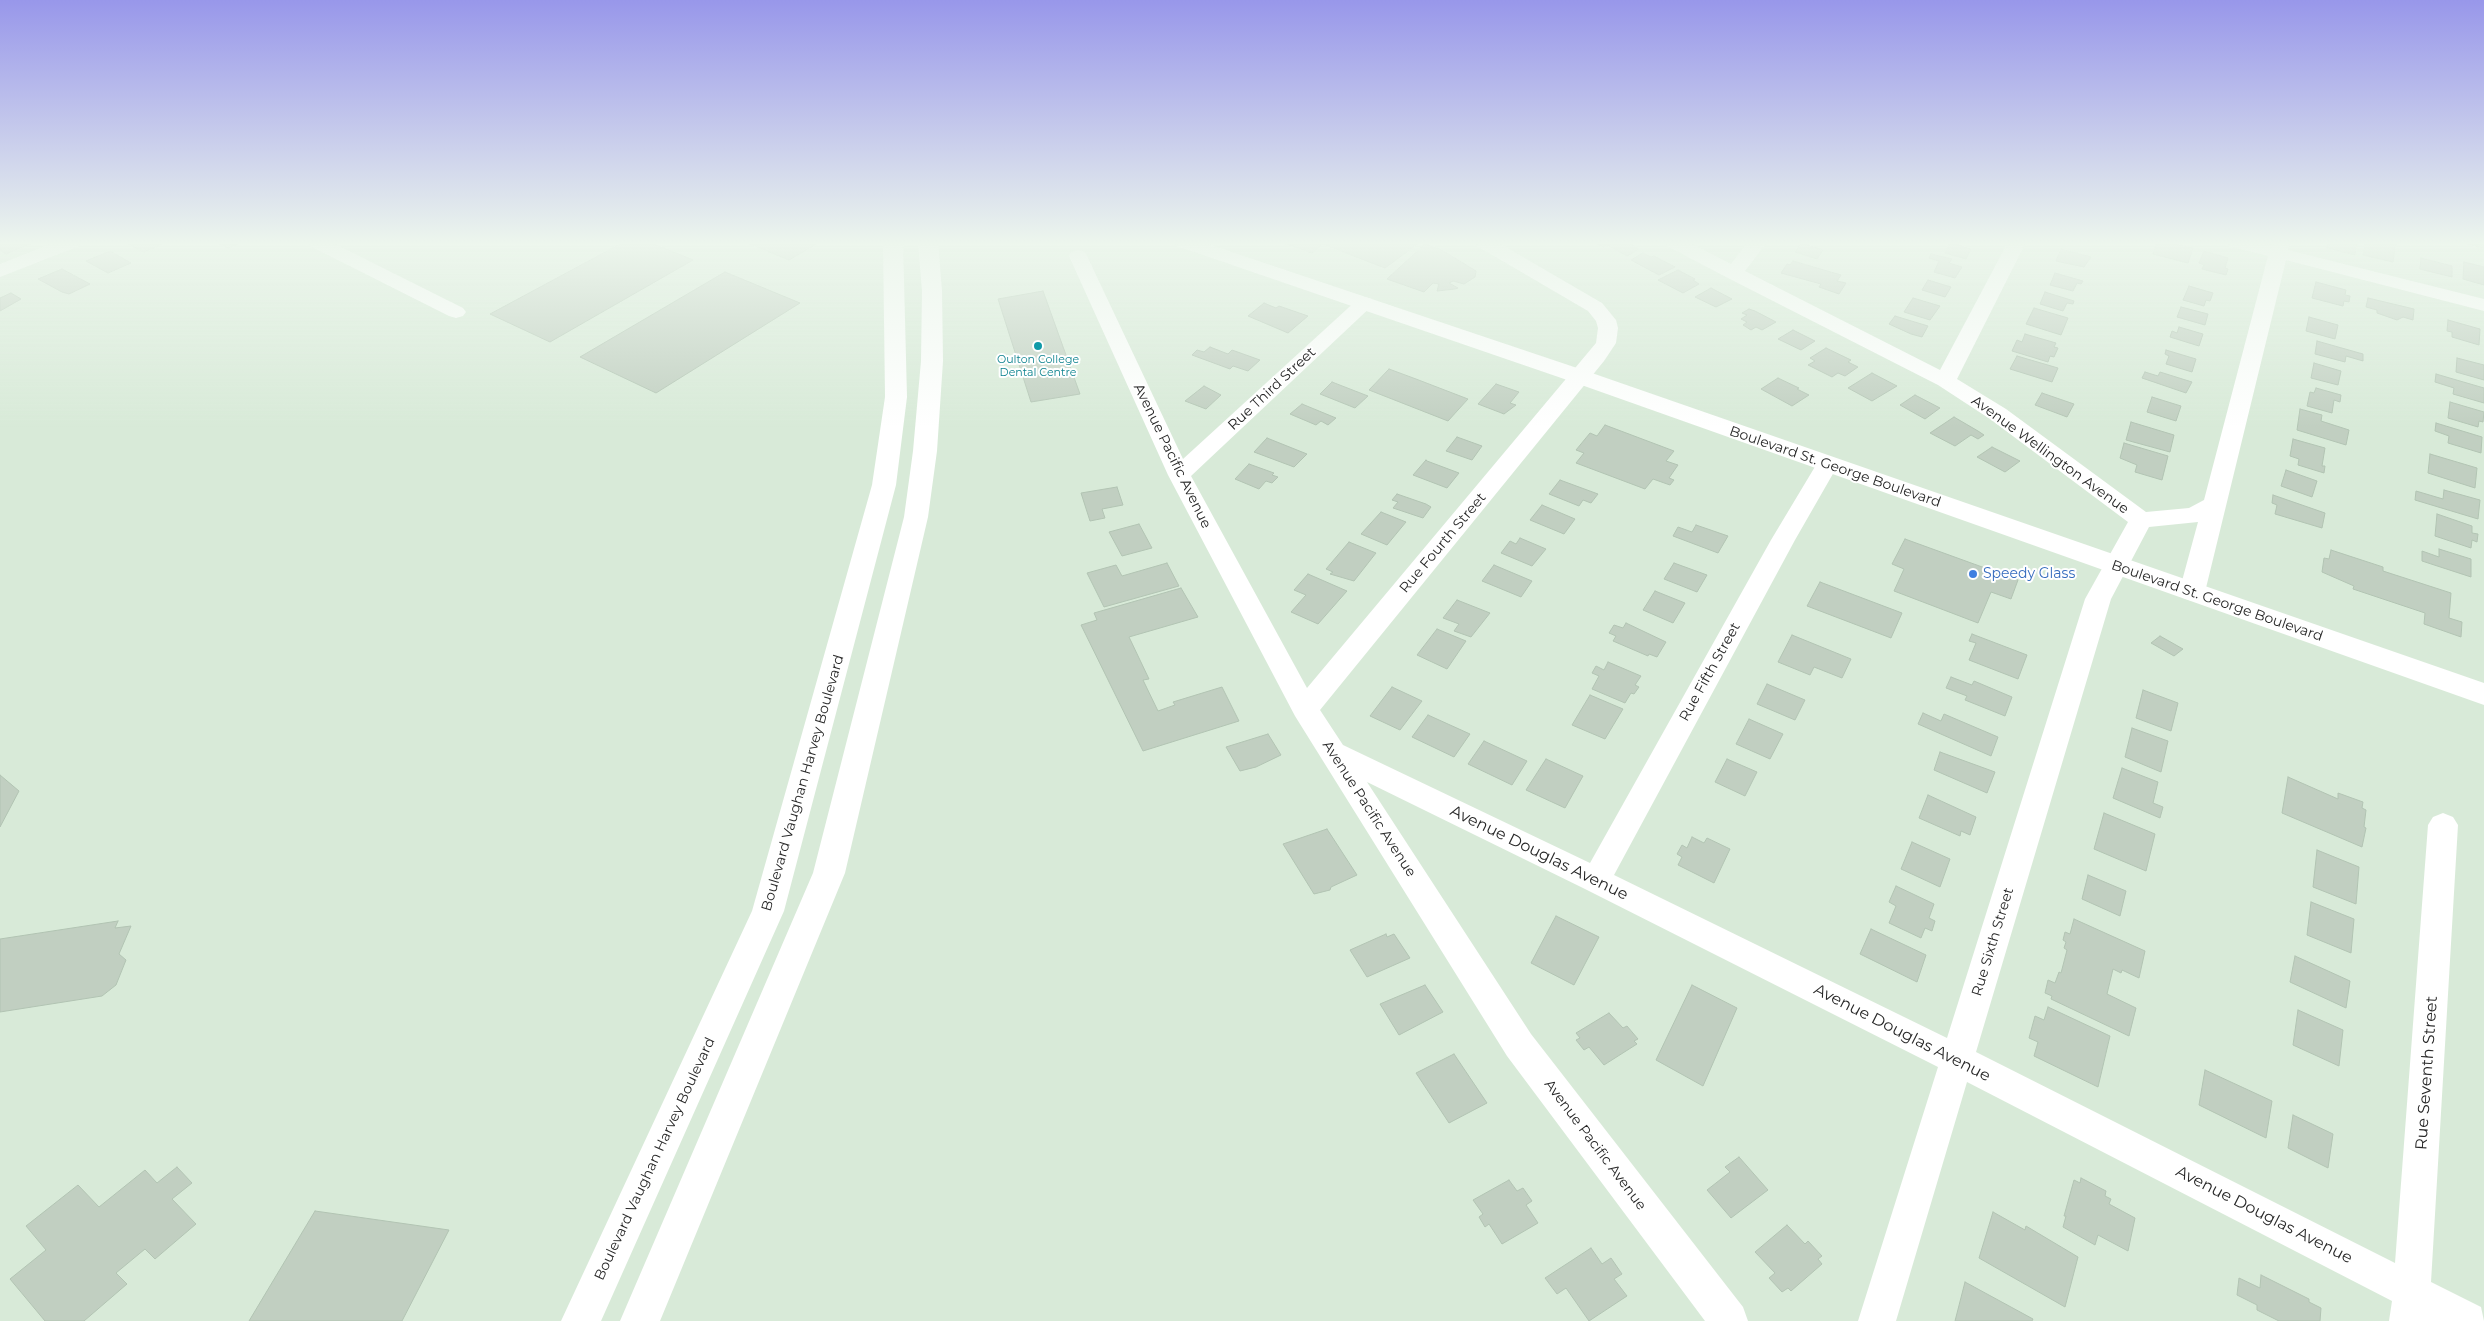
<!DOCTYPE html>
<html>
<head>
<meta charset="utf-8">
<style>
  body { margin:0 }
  canvas { display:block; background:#d8ead8 }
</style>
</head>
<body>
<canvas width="2484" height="1321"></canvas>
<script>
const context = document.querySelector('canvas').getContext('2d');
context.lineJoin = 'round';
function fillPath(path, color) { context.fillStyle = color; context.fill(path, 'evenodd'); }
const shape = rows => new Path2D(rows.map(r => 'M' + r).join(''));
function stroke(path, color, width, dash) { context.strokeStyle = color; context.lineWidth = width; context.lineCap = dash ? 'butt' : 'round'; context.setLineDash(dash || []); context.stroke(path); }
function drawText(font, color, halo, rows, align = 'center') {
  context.font = font + ' Montserrat,sans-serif'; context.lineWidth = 4; context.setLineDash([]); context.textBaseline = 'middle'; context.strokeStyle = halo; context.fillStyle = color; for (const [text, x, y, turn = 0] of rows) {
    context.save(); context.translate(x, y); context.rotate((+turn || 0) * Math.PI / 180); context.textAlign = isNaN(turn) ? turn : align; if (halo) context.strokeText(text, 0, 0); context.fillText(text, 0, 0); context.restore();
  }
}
const building = shape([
  [0,242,29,242,32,243,6,254,0,250,0,242],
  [133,242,167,242,144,252,128,244,133,242],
  [216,242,243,242,228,248,216,242],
  [624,242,649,242,693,260,550,342,490,314,624,242],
  [745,242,820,242,789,260,745,242],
  [1281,242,1420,242,1385,268,1323,244,1312,253,1281,242],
  [1600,242,1628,242,1639,249,1627,256,1607,245,1603,247,1596,243,1600,242],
  [2157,242,2167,242,2193,248,2188,263,2153,254,2157,242],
  [2357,242,2355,255,2327,248,2328,243,2324,243,2357,242],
  [2366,242,2396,242,2393,262,2363,255,2366,242],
  [2466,242,2484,242,2484,248,2466,244,2466,242],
  [1801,243,1823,250,1817,259,1795,252,1801,243],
  [1950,243,1971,249,1966,259,1945,253,1950,243],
  [1425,244,1440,249,1476,271,1475,277,1464,284,1453,281,1449,283,1458,288,1455,289,1437,291,1439,284,1433,283,1424,292,1387,279,1425,244],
  [2061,249,2091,257,2084,267,2056,261,2061,249],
  [110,251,131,263,108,273,86,261,110,251],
  [2204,251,2228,258,2225,268,2228,269,2226,275,2202,269,2204,265,2199,263,2204,251],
  [1643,253,1651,257,1654,256,1675,267,1659,275,1631,260,1643,253],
  [1931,254,1952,259,1949,263,1962,267,1955,278,1934,272,1939,261,1929,258,1931,254],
  [2421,258,2452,266,2452,277,2420,269,2421,258],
  [1793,261,1841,275,1837,281,1846,283,1839,294,1819,287,1821,284,1781,273,1787,264,1790,265,1793,261],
  [2464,262,2484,267,2484,285,2463,279,2464,262],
  [62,269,90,284,69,294,62,292,38,279,62,269],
  [1678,270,1695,279,1693,280,1699,284,1683,293,1658,280,1678,270],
  [725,272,800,303,656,393,580,357,725,272],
  [2055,273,2083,281,2081,284,2077,283,2073,291,2050,285,2055,273],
  [1928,280,1951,287,1945,297,1922,290,1928,280],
  [2316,282,2346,290,2345,295,2350,296,2349,302,2344,301,2343,306,2312,298,2316,282],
  [2189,286,2213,293,2210,301,2206,300,2204,306,2183,300,2189,286],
  [1711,288,1732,299,1716,307,1695,297,1711,288],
  [1043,291,1080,394,1031,402,998,299,1043,291],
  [2045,292,2074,301,2073,304,2067,303,2063,311,2040,304,2045,292],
  [11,293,21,299,0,311,0,298,11,293],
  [1913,298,1940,306,1930,320,1904,312,1913,298],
  [2368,298,2414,309,2413,320,2403,317,2397,320,2377,313,2377,310,2366,307,2368,298],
  [1264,303,1276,308,1279,306,1308,316,1288,333,1248,316,1264,303],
  [2181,307,2208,314,2205,325,2177,317,2181,307],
  [2034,308,2068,318,2061,335,2026,324,2034,308],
  [1749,309,1755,311,1776,322,1762,330,1756,327,1751,330,1743,325,1747,322,1741,319,1747,315,1742,313,1749,309],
  [1895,316,1928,326,1922,337,1911,334,1889,324,1895,316],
  [2309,317,2338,325,2335,339,2306,331,2309,317],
  [2448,320,2480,329,2479,345,2452,337,2452,332,2447,331,2448,320],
  [2179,327,2203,334,2199,346,2170,337,2172,331,2177,333,2179,327],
  [1793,330,1815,341,1801,350,1778,339,1793,330],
  [2025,334,2056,343,2054,347,2058,348,2054,357,2050,356,2048,362,2012,351,2017,340,2022,342,2025,334],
  [2317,341,2363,354,2363,361,2346,356,2345,362,2315,354,2317,341],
  [1210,347,1228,354,1232,350,1260,360,1248,371,1233,366,1230,369,1192,355,1197,350,1204,352,1210,347],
  [1826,348,1851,360,1848,362,1858,367,1845,376,1838,373,1832,377,1808,365,1815,361,1810,358,1826,348],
  [2166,350,2196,359,2192,372,2166,364,2169,356,2165,354,2166,350],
  [2017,356,2058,368,2052,382,2010,369,2017,356],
  [2457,358,2484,365,2484,380,2456,372,2457,358],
  [2314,363,2341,371,2338,385,2311,378,2314,363],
  [1389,369,1416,379,1468,399,1448,421,1369,390,1389,369],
  [2145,372,2158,376,2160,372,2192,382,2186,393,2142,378,2145,372],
  [1872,373,1897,386,1872,401,1848,388,1872,373],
  [2436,374,2484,388,2484,403,2453,394,2454,388,2435,382,2436,374],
  [1778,378,1799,388,1797,389,1809,395,1792,406,1761,389,1778,378],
  [1332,382,1368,396,1355,408,1320,394,1332,382],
  [1496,384,1519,392,1510,403,1516,405,1504,414,1478,404,1496,384],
  [1204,386,1221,395,1206,409,1185,401,1204,386],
  [2316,388,2341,395,2340,402,2334,400,2332,413,2307,406,2310,392,2314,393,2316,388],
  [2042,393,2074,404,2067,417,2035,405,2042,393],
  [1915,395,1940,408,1925,419,1900,405,1915,395],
  [2152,397,2181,406,2176,421,2147,412,2152,397],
  [2450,402,2484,412,2483,422,2479,421,2478,427,2448,418,2450,402],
  [1302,404,1336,418,1328,425,1321,421,1316,425,1290,414,1302,404],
  [2300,409,2322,415,2321,421,2349,430,2346,445,2297,430,2300,409],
  [1954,417,1978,431,1984,435,1978,439,1971,435,1955,446,1930,433,1954,417],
  [2131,422,2174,435,2170,452,2126,440,2131,422],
  [2436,423,2482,437,2481,453,2448,443,2449,436,2435,431,2436,423],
  [1605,425,1674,451,1666,461,1678,465,1669,478,1674,480,1670,485,1653,479,1645,489,1576,463,1584,453,1576,450,1590,433,1597,436,1605,425],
  [1457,437,1482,446,1472,460,1446,451,1457,437],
  [1267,438,1307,454,1294,467,1254,452,1267,438],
  [2293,439,2325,448,2322,466,2325,466,2324,473,2298,465,2299,459,2290,456,2293,439],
  [2124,443,2168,456,2162,480,2135,472,2137,465,2120,458,2124,443],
  [1992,447,2020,461,2005,472,1977,457,1992,447],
  [2430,454,2477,468,2475,488,2428,473,2430,454],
  [1426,460,1427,461,1459,473,1447,488,1413,475,1426,460],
  [1249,464,1274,473,1272,475,1278,477,1272,483,1266,481,1259,489,1235,479,1249,464],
  [2286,470,2317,481,2312,497,2281,486,2286,470],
  [1560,480,1598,494,1591,503,1583,500,1579,506,1549,494,1560,480],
  [1117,487,1123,505,1102,509,1105,518,1090,521,1081,493,1117,487],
  [2444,490,2480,500,2478,519,2415,500,2416,491,2443,499,2444,490],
  [1397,494,1426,504,1431,507,1423,518,1393,508,1398,502,1392,500,1397,494],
  [2273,495,2325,513,2322,528,2275,514,2277,505,2272,503,2273,495],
  [1542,505,1575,519,1564,534,1530,520,1542,505],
  [1381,512,1406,522,1387,545,1361,534,1381,512],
  [2437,514,2472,526,2472,533,2478,534,2477,542,2472,540,2471,548,2435,536,2437,514],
  [1139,524,1152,548,1122,556,1109,532,1139,524],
  [1696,525,1728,536,1718,553,1673,536,1678,527,1692,532,1696,525],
  [1520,538,1546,549,1532,566,1501,553,1510,541,1516,544,1520,538],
  [1905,539,2018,580,2011,599,1991,592,1978,623,1894,591,1904,569,1892,564,1905,539],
  [1349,542,1376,553,1354,581,1330,574,1333,572,1326,569,1349,542],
  [2439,549,2471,559,2471,577,2422,561,2422,551,2439,557,2439,549],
  [2331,550,2383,567,2383,571,2451,593,2449,618,2462,622,2461,637,2424,624,2425,613,2353,589,2354,586,2322,572,2324,558,2329,559,2331,550],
  [1167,563,1179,586,1104,607,1087,573,1116,565,1122,576,1167,563],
  [1674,563,1707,575,1697,592,1664,579,1674,563],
  [1494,565,1532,581,1521,597,1482,581,1494,565],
  [1308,574,1347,591,1318,624,1291,612,1306,595,1294,590,1308,574],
  [1820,582,1902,613,1891,638,1807,606,1820,582],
  [1181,588,1198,617,1129,637,1149,679,1143,680,1158,711,1175,705,1173,702,1222,687,1239,721,1143,751,1081,625,1097,620,1094,613,1181,588],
  [1655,591,1685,603,1673,623,1643,610,1655,591],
  [1457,600,1490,613,1471,637,1454,631,1459,624,1443,618,1457,600],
  [1626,623,1666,642,1657,657,1649,654,1648,656,1613,641,1616,636,1609,633,1614,625,1623,628,1626,623],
  [1437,629,1466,641,1447,669,1417,655,1437,629],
  [1972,634,2027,655,2018,679,1969,660,1976,643,1969,641,1972,634],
  [1792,635,1851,659,1842,678,1814,667,1810,675,1778,662,1792,635],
  [2160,636,2183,649,2174,656,2151,643,2160,636],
  [1608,662,1641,676,1635,685,1639,687,1634,694,1631,693,1625,703,1592,689,1599,676,1592,673,1596,666,1604,670,1608,662],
  [1951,677,1972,685,1974,681,2012,697,2005,716,1965,700,1967,696,1946,688,1951,677],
  [1767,684,1805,700,1795,720,1757,704,1767,684],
  [1392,687,1422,701,1400,730,1370,716,1392,687],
  [2143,690,2178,703,2171,731,2136,718,2143,690],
  [1590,695,1623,709,1605,739,1572,725,1590,695],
  [1923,713,1941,721,1944,714,1998,737,1991,756,1918,724,1923,713],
  [1428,715,1470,734,1454,757,1412,737,1428,715],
  [1749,719,1783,734,1770,759,1736,744,1749,719],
  [2132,728,2168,741,2161,772,2125,757,2132,728],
  [1268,734,1281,755,1256,767,1240,771,1226,747,1268,734],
  [1484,741,1527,761,1512,785,1468,764,1484,741],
  [1940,752,1995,772,1987,793,1934,770,1940,752],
  [1546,759,1583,776,1565,808,1526,790,1546,759],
  [1727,759,1757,772,1745,796,1715,782,1727,759],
  [2122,768,2158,782,2153,803,2163,807,2160,818,2113,798,2122,768],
  [0,775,19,791,0,827,0,775],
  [2288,777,2338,799,2338,793,2363,802,2362,808,2366,810,2364,827,2366,828,2362,847,2282,813,2288,777],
  [1928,795,1976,817,1970,835,1961,831,1960,836,1919,818,1928,795],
  [2104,813,2155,834,2146,871,2094,849,2104,813],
  [1327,829,1357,875,1331,887,1330,890,1314,894,1283,844,1327,829],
  [1692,837,1704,843,1707,838,1730,849,1714,883,1678,865,1682,857,1677,854,1682,845,1687,848,1692,837],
  [1912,842,1950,859,1940,887,1901,869,1912,842],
  [2317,850,2359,867,2356,904,2313,887,2317,850],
  [2088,875,2126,891,2120,916,2082,899,2088,875],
  [1896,886,1934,904,1929,918,1935,921,1932,931,1925,928,1921,938,1889,923,1896,906,1889,902,1896,886],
  [2311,902,2354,919,2351,953,2307,935,2311,902],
  [1556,916,1599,937,1574,985,1531,963,1556,916],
  [2074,919,2145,951,2139,978,2122,970,2121,973,2113,969,2107,994,2136,1008,2129,1036,2051,999,2052,996,2045,993,2048,980,2055,983,2059,972,2061,973,2067,950,2064,948,2066,942,2063,940,2065,932,2070,934,2074,919],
  [118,921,115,928,131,926,119,954,126,960,116,985,102,996,0,1012,0,939,118,921],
  [1871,929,1926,955,1917,982,1860,954,1871,929],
  [1386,934,1387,937,1394,934,1410,958,1367,977,1350,950,1386,934],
  [2295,956,2350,981,2346,1008,2290,982,2295,956],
  [1425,985,1443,1012,1399,1035,1380,1004,1425,985],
  [1692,985,1737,1008,1703,1086,1656,1060,1692,985],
  [2048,1007,2110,1036,2098,1087,2034,1056,2038,1042,2029,1038,2035,1016,2044,1020,2048,1007],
  [2298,1010,2343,1030,2339,1066,2293,1045,2298,1010],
  [1609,1013,1623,1028,1627,1026,1638,1039,1634,1041,1637,1044,1604,1065,1589,1047,1584,1050,1576,1040,1580,1038,1576,1033,1609,1013],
  [1454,1054,1487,1103,1449,1123,1416,1073,1454,1054],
  [2205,1070,2272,1101,2266,1138,2199,1105,2205,1070],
  [2293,1115,2333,1134,2328,1168,2288,1148,2293,1115],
  [1739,1157,1768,1190,1731,1218,1707,1190,1730,1172,1725,1167,1739,1157],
  [177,1167,192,1183,172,1199,196,1224,155,1259,145,1249,116,1273,127,1284,84,1321,45,1321,10,1279,46,1250,26,1226,78,1185,99,1207,145,1170,157,1183,177,1167],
  [2081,1178,2106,1191,2105,1196,2111,1199,2109,1204,2135,1218,2128,1251,2098,1235,2095,1245,2063,1227,2066,1216,2064,1216,2074,1180,2080,1183,2081,1178],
  [1509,1180,1517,1191,1523,1188,1532,1201,1526,1205,1538,1223,1502,1244,1489,1224,1485,1227,1479,1217,1483,1214,1473,1200,1509,1180],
  [315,1211,449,1230,402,1321,249,1321,315,1211],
  [1993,1212,2025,1230,2026,1226,2078,1257,2065,1307,1979,1258,1993,1212],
  [1787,1225,1805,1244,1808,1241,1822,1256,1818,1259,1822,1264,1791,1291,1788,1288,1782,1292,1769,1278,1775,1273,1755,1252,1787,1225],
  [1591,1248,1602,1264,1611,1258,1622,1274,1614,1279,1627,1296,1589,1321,1566,1288,1557,1294,1545,1278,1591,1248],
  [2261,1275,2309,1299,2309,1302,2321,1308,2320,1321,2279,1321,2257,1310,2257,1305,2237,1295,2239,1278,2260,1288,2261,1275],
  [1965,1282,2033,1319,2032,1321,1955,1321,1965,1282]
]);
fillPath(building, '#c1cfc1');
stroke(building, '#b2c4b3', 1);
fillPath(shape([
  [56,242,81,242,79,246,0,277,0,264,56,242],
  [308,242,331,242,463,308,466,312,463,316,456,318,449,316,310,246,308,242],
  [1475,242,1497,242,1602,303,1616,320,1618,328,1616,343,1604,361,1320,710,1343,745,1590,863,1771,540,1819,460,1827,458,1835,460,1838,465,1795,540,1614,875,1947,1038,2085,599,2128,522,1990,419,1938,385,1726,277,1667,246,1665,242,1688,242,1731,264,1748,242,1767,242,1745,271,1940,370,2008,242,2026,242,1957,379,2006,409,2146,512,2189,508,2204,500,2268,256,2229,246,2227,242,2257,242,2271,245,2272,242,2290,242,2288,250,2484,299,2484,311,2286,260,2205,592,2201,598,2192,601,2183,598,2179,592,2198,522,2149,527,2111,599,1976,1052,2395,1263,2428,825,2433,817,2443,813,2453,817,2458,825,2431,1282,2481,1307,2484,1321,2389,1321,2392,1301,1967,1082,1896,1321,1858,1321,1938,1067,1585,889,1367,782,1531,1034,1743,1307,1748,1321,1705,1321,1507,1056,1295,716,1168,475,1069,256,1071,252,1078,250,1085,252,1087,256,1183,459,1358,299,1365,297,1372,299,1375,303,1191,476,1307,688,1596,343,1598,328,1596,321,1588,311,1477,246,1475,242]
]), '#fff');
fillPath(shape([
  [883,242,903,242,907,397,896,485,784,911,601,1321,561,1321,752,911,872,485,885,397,883,242],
  [918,242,938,242,942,291,943,361,937,451,928,517,845,873,660,1321,620,1321,813,873,904,517,913,451,921,361,922,291,918,242],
  [1174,242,1202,242,1589,372,2484,683,2484,705,1573,382,1177,246,1174,242]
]), '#fff');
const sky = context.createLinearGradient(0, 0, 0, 427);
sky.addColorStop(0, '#9897ea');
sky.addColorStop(0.57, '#edf6ed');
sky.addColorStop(1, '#edf6ed00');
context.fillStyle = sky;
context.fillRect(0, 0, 2484, 427);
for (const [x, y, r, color] of [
  [1038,346,5,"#0f9aa8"],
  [1973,574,5,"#3f7fe0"]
]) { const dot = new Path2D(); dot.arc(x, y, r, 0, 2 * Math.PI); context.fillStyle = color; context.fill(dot); stroke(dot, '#fff', 2); }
drawText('11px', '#0d838f', '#fff', [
  ["Oulton College",1038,360],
  ["Dental Centre",1038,373]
]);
drawText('14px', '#272727', '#fff', [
  ["Rue Third Street",1272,389,-43],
  ["Avenue Wellington Avenue",2050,455,36],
  ["Avenue Pacific Avenue",1172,456,64],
  ["Boulevard St. George Boulevard",1835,467,19],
  ["Rue Fourth Street",1443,543,-50],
  ["Boulevard St. George Boulevard",2217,601,19],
  ["Rue Fifth Street",1710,672,-61],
  ["Boulevard Vaughan Harvey Boulevard",803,783,-74],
  ["Avenue Pacific Avenue",1369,809,57],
  ["Rue Sixth Street",1993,942,-73],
  ["Avenue Pacific Avenue",1595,1145,53],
  ["Boulevard Vaughan Harvey Boulevard",655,1159,-65]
]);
drawText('14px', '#366cbe', '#fff', [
  ["Speedy Glass",1983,574]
], 'left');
drawText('16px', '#272727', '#fff', [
  ["Avenue Douglas Avenue",1539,853,26],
  ["Avenue Douglas Avenue",1902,1033,27],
  ["Rue Seventh Street",2427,1073,-86],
  ["Avenue Douglas Avenue",2264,1215,27]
]);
</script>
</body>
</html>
